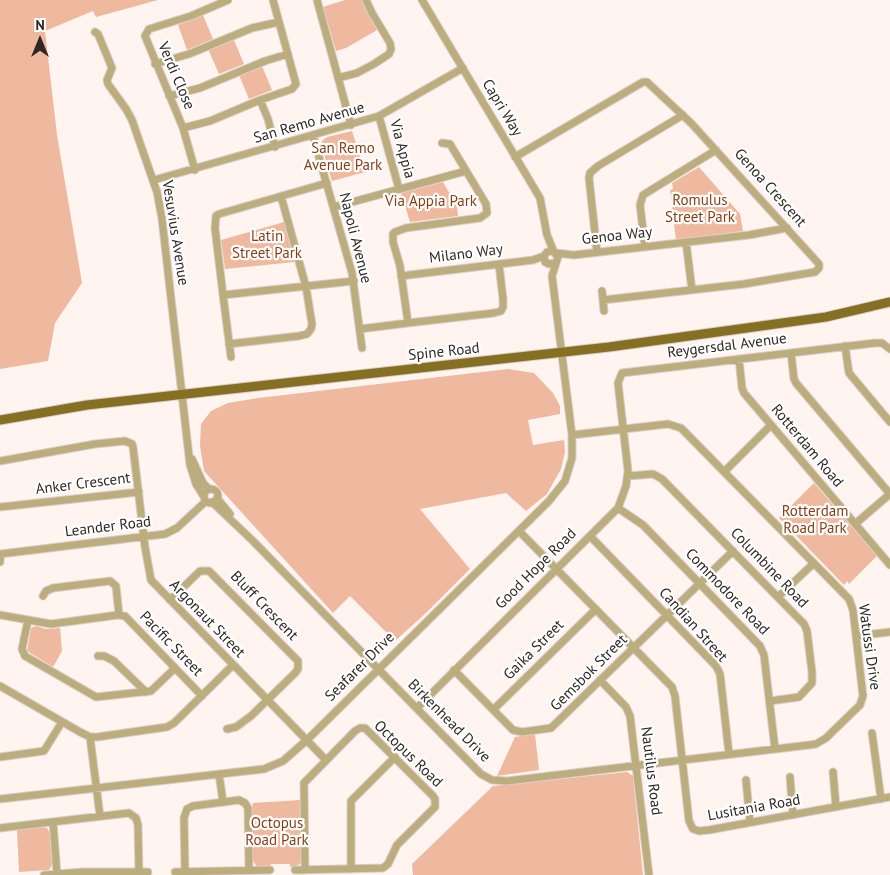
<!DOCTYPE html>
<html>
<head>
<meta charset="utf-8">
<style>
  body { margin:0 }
  #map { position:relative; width:890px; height:875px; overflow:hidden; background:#fff4f0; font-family:"PT Sans",sans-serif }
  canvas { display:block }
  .north { position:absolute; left:15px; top:15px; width:50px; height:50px; -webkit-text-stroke:4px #fff; paint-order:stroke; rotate:0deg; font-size:14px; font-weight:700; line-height:20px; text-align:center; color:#302723 }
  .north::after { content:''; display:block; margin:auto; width:18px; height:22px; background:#302723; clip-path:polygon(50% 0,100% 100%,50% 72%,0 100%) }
</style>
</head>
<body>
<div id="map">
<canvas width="890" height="875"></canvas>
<div class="north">N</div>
</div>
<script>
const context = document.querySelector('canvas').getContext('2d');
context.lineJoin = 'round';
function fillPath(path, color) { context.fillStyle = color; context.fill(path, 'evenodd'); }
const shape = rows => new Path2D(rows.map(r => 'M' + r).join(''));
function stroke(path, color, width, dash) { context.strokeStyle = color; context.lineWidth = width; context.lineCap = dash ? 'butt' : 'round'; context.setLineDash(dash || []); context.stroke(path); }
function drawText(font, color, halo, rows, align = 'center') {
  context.font = font + ' "PT Sans",sans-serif'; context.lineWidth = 4.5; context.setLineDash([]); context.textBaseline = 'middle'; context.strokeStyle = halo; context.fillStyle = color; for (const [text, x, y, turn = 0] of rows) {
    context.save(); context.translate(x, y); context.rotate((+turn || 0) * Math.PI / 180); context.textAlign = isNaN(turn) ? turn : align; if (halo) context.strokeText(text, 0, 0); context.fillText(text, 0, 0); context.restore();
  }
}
fillPath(shape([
  [0,0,158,0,96,17,93,11,45,31,57,135,82,283,55,323,48,361,0,369],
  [345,0,362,0,377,30,346,48,336,51,323,7],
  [203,15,213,39,187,50,178,25],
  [234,40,244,64,219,74,208,49],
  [262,66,272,90,249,99,239,75],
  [352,131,365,172,332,181,321,144,322,141,327,137],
  [699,167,740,214,743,231,676,240,670,190,673,189,672,183],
  [443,182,457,206,458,216,410,222,401,193],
  [284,222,295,262,225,269,221,240],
  [508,369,534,373,553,393,560,406,560,414,528,420,533,445,564,440,565,452,561,469,547,494,526,511,506,493,420,509,470,569,427,612,395,641,350,596,333,613,204,471,200,446,201,424,211,411,228,403,258,398],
  [814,483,877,556,849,584,847,581,844,585,779,518],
  [36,626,46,629,60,628,62,651,53,667,27,651,31,628],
  [535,734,539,770,497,776,515,737],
  [627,772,633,776,643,875,413,875,412,864,493,786],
  [300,800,302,862,300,864,293,867,290,867,290,864,271,864,270,867,257,867,253,861,252,807,253,803],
  [42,827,47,828,50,833,52,865,49,870,19,872,17,830]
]), '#efb9a0');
const minor = shape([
  [317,0,351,125],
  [422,0,540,198,547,235,554,252],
  [95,32,98,34,112,68,107,80,108,84,126,109,132,120,157,192,162,219,190,465,196,484,204,497],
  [155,64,189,54,252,28,279,22],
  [338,78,357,73,374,64,389,54,391,49,390,43,372,13,366,0],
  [169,96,200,88,265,61,288,54],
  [260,100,292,89,296,84,273,0],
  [379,116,399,189],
  [183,128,210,121,260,100,268,119,275,147],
  [313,136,352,273,362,348],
  [442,143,450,144,486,204,487,213,480,218,406,228,395,232,393,234,393,242,400,266,408,323,494,313,501,311,503,307,503,299,499,264],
  [515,157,643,82,647,82,691,123,819,264,819,268,815,272,744,284,603,300],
  [195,170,183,128,145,36,149,29,191,16,228,0],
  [154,180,379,116,463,68],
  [327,183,219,214,216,216,215,228,223,295,354,281],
  [334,207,466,171],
  [686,242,692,290],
  [645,247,640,205,643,195,716,150],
  [597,252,589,178,590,173,598,166,683,115],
  [556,253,574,255,749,235,787,228],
  [401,276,533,260,544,256],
  [602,291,604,311],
  [223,295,231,357],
  [360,329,408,323],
  [229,344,299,336,307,334,311,329,312,324,306,287,281,196],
  [845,346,849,373,890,422],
  [791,353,794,379,796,383,890,494],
  [739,359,742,388,744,393,890,565],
  [192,459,203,483,209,489],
  [0,461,95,444,125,441,132,444,133,447,145,547,151,580,326,760],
  [724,472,771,425],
  [628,476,653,474,662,479,804,624,807,631,812,672,812,683,799,697,770,701],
  '204 496a7 7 0 1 1 14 0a7 7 0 1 1-14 0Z',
  [217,498,230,514],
  [212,502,253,541,474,767,481,774,492,780,507,781,809,745,816,744,826,738,860,705,863,696,853,610,849,599,681,428,668,424,572,435],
  [0,507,139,492],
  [618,508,643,525,760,646,764,655,775,749],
  [855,524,890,494],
  [519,531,672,687,675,696,689,821,693,829,699,831,709,830,890,797],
  [590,536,716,666,720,674,729,754],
  [0,554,165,534,177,528,206,501],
  [0,562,1,554],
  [43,596,46,591,53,588,110,581,116,586,119,615],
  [778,597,814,563],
  [170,600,200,571,209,571,298,661,298,669,295,673,251,716,236,727,227,729],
  [0,615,51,624,118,615,125,616,202,696],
  [28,620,22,649,25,656,96,697,151,691,174,669],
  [856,636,890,632],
  [98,656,104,656,114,661,146,692],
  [454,670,513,730,522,732,551,728,733,551],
  [600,680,626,707,630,716,649,875],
  [0,686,80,732,90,737,97,737,167,727,174,723,233,665],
  [417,708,618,508,626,486,628,471,618,383,622,373,875,343,882,343,890,349],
  [493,710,596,609],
  [872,733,881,799],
  [90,737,100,816],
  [0,757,44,751,62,722],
  [833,772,836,807],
  [219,774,223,802],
  [790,777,793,815],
  [746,780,750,822],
  [0,799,264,769,283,761,307,740,549,501,565,481,572,458,572,435,552,276,558,257,553,251,547,252,544,256,545,262,549,264,555,263],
  [53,822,57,874],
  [0,828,129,813,136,818,138,825,139,872],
  [351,869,351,801,395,757],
  [295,870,383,868,388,864,397,845,435,807,435,799,433,796,365,728,360,728,355,731,304,783,305,870],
  [185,871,184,818,187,809,193,806,239,800,245,803,248,808,249,870],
  [175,872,270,870],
  [44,875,83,872,148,872]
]);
const major = shape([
  [0,420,87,405,609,347,826,317,890,302]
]);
stroke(minor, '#dacfcb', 9);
stroke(major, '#dacfcb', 11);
stroke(minor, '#bcad7f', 7);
stroke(major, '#856f23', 9);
drawText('15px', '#302723', '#fff', [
  ["Verdi Close",176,76,67],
  ["Capri Way",502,108,59],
  ["San Remo Avenue",309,123,-16],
  ["Via Appia",402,149,75],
  ["Genoa Crescent",770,188,48],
  ["Vesuvius Avenue",175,233,81],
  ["Genoa Way",617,236,-6],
  ["Napoli Avenue",355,238,76],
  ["Milano Way",466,254,-7],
  ["Reygersdal Avenue",727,346,-7],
  ["Spine Road",444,352,-6],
  ["Rotterdam Road",807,446,50],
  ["Anker Crescent",83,484,-7],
  ["Leander Road",108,527,-7],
  ["Columbine Road",769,568,46],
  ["Good Hope Road",536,569,-45],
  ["Commodore Road",727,592,46],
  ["Bluff Crescent",264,606,46],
  ["Argonaut Street",207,619,46],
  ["Candian Street",693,625,48],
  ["Pacific Street",171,644,46],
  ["Watussi Drive",869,647,82],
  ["Gaika Street",534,650,-45],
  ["Seafarer Drive",360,667,-45],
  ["Gemsbok Street",589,673,-45],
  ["Birkenhead Drive",449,721,45],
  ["Octopus Road",408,754,44],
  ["Nautilus Road",651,771,83],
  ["Lusitania Road",754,808,-10]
]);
drawText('15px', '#873e17', '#fff', [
  ["San Remo",343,149],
  ["Avenue Park",343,166],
  ["Romulus",700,201],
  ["Street Park",700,218],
  ["Via Appia Park",431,202],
  ["Latin",267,237],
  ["Street Park",267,254],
  ["Rotterdam",815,512],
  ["Road Park",815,529],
  ["Octopus",277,824],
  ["Road Park",277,841]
]);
</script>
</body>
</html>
